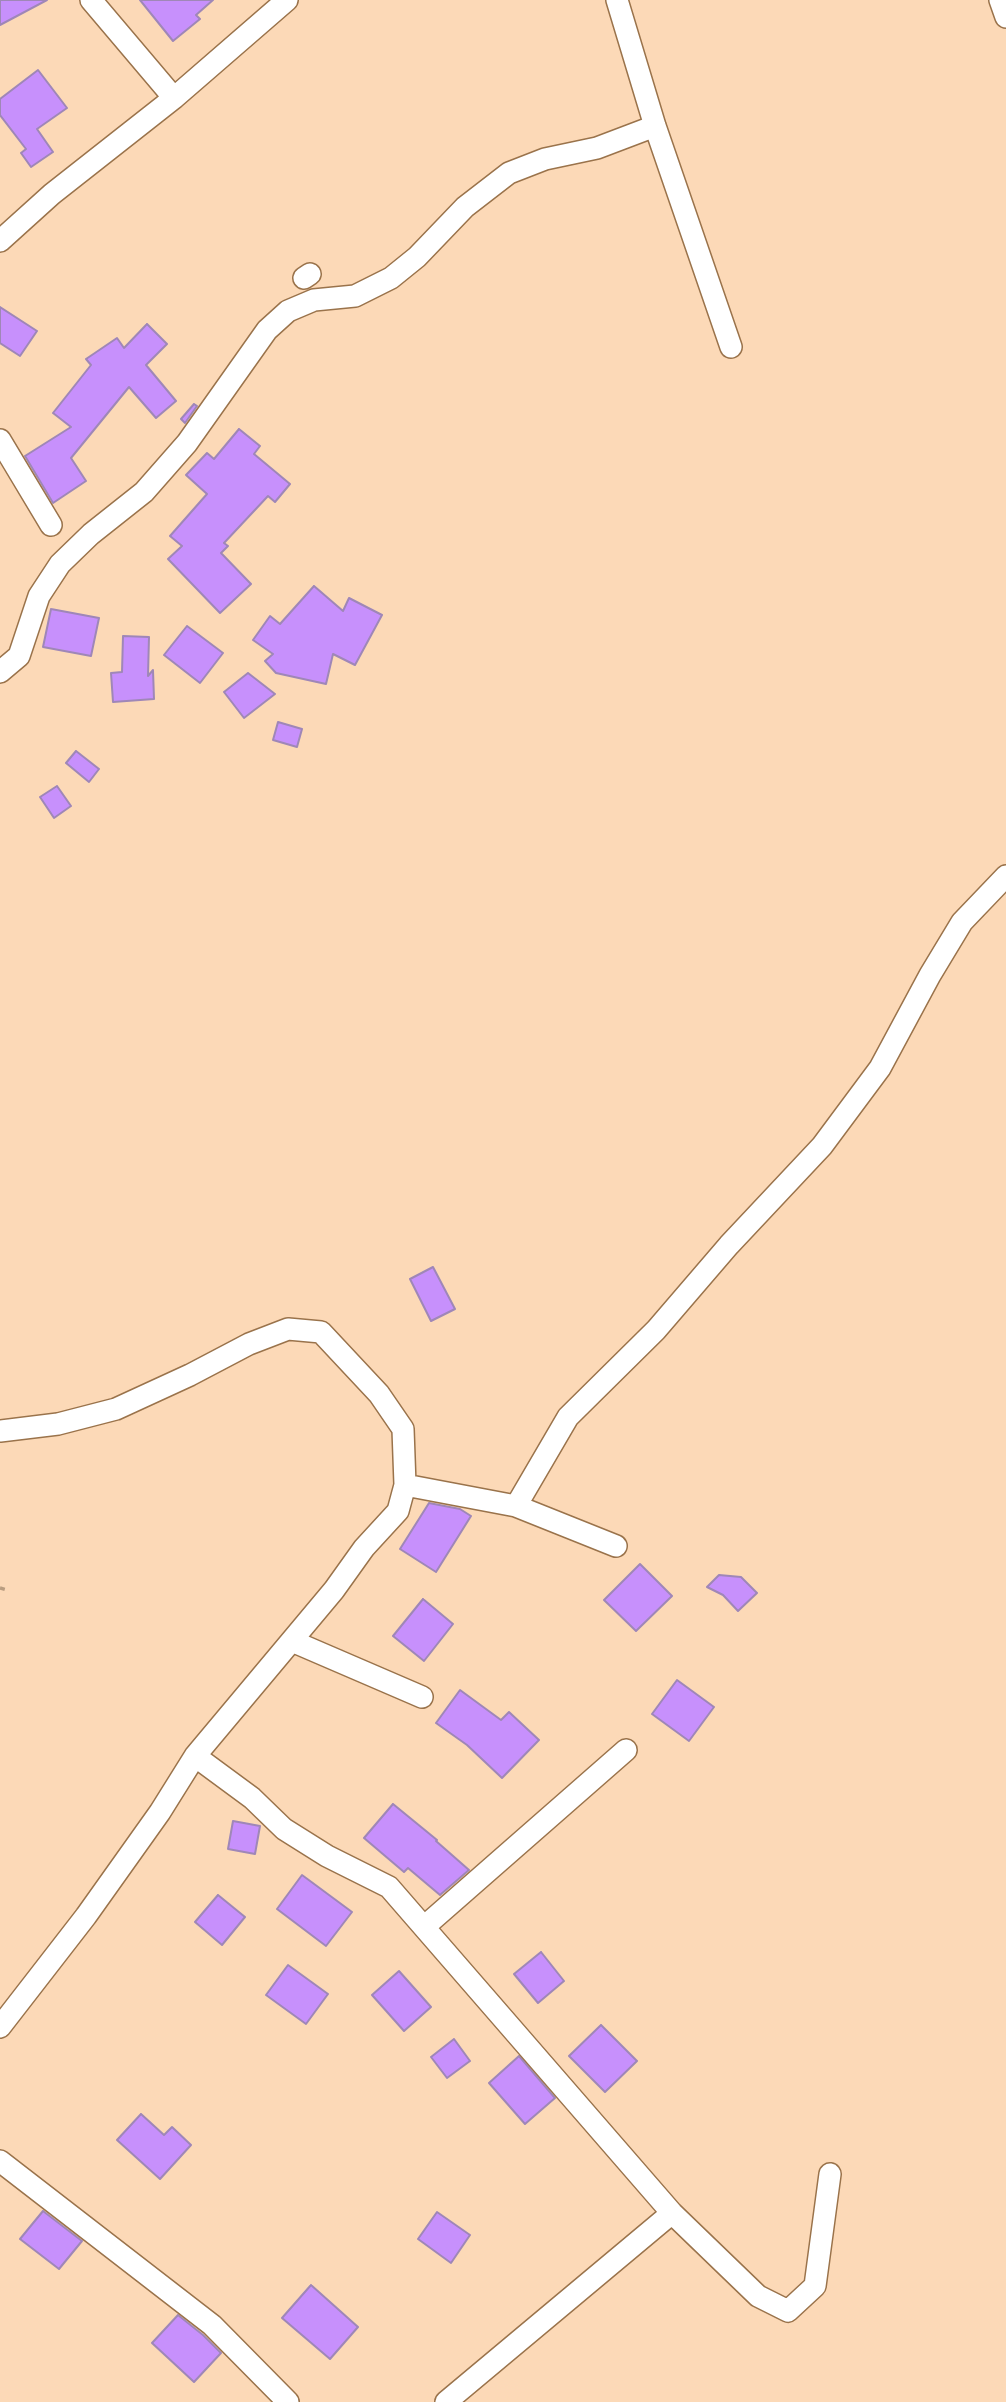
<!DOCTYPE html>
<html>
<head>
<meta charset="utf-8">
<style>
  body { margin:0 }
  canvas { display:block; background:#fcd9b7 }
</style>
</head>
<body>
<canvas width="1006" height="2402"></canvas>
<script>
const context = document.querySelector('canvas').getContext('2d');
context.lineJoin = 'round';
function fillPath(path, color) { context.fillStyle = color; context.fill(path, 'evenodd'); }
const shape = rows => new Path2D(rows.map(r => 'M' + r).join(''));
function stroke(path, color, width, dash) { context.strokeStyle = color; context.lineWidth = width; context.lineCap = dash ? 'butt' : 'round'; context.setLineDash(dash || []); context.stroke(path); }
const building = shape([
  [0,0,47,0,0,25,0,0],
  [140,0,213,0,196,15,200,19,173,41,140,0],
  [38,70,67,108,37,129,53,152,31,167,21,153,26,149,0,115,0,99,38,70],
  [0,307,37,331,20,356,0,343,0,307],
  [147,324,167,344,146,365,176,401,156,418,129,387,71,458,86,481,53,503,25,456,71,427,53,413,91,365,86,359,117,338,124,348,147,324],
  [194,404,197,406,185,423,181,419,194,404],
  [239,429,260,446,254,454,290,484,275,502,268,496,224,543,228,546,221,553,251,584,220,613,168,559,182,546,170,536,207,494,186,475,207,453,214,459,239,429],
  [314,586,343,611,349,598,382,615,355,665,333,654,326,684,276,673,265,661,273,654,253,640,270,616,280,624,314,586],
  [51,609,99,618,91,656,43,647,51,609],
  [187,626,223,653,200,683,164,655,187,626],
  [123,636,149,637,148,676,153,670,154,699,113,702,111,673,122,672,123,636],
  [248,673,275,694,244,718,224,692,248,673],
  [278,722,302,729,297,747,273,740,278,722],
  [76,751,99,769,89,782,66,763,76,751],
  [57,786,71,806,54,818,40,797,57,786],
  [433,1267,455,1309,431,1321,410,1279,433,1267],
  [429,1503,460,1509,471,1516,436,1572,400,1549,429,1503],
  [640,1564,672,1596,636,1631,604,1600,640,1564],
  [719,1575,741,1577,757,1593,738,1611,723,1595,707,1587,719,1575],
  [423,1599,453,1624,424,1661,393,1636,423,1599],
  [677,1680,714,1707,689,1741,652,1714,677,1680],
  [460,1690,501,1720,509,1712,539,1740,502,1778,467,1745,436,1723,460,1690],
  [393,1804,437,1840,436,1841,469,1870,440,1895,408,1868,404,1872,364,1838,393,1804],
  [233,1821,260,1826,255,1854,228,1849,233,1821],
  [302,1875,352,1912,326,1946,277,1909,302,1875],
  [218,1895,245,1917,222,1945,195,1922,218,1895],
  [541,1952,564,1981,538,2003,514,1974,541,1952],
  [288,1965,328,1994,306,2024,266,1995,288,1965],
  [399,1971,431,2007,404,2031,372,1995,399,1971],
  [601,2025,637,2061,605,2092,569,2056,601,2025],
  [454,2039,470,2061,447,2078,431,2057,454,2039],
  [519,2056,555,2098,525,2124,489,2083,519,2056],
  [141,2114,164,2135,172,2127,191,2145,160,2179,117,2140,141,2114],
  [43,2211,82,2241,59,2269,20,2239,43,2211],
  [437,2212,470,2235,451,2263,418,2239,437,2212],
  [311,2285,358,2327,330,2359,282,2318,311,2285],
  [178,2315,203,2335,221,2353,194,2382,152,2343,178,2315]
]);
fillPath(building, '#c790fc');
stroke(building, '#9f87b7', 2);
const minor = shape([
  [91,0,174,98],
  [617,0,655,126,731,347],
  [1000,0,1006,17],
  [0,241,52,194,174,98,287,0],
  [304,278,310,274],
  [0,440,51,525],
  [0,672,19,656,39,596,60,564,91,534,144,492,187,443,267,330,288,311,314,300,355,296,391,278,417,257,465,207,509,173,545,159,597,148,655,126],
  [0,1431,58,1424,116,1409,190,1375,249,1344,288,1329,321,1332,379,1394,403,1429,405,1485,398,1511,364,1548,334,1590,195,1756,160,1812,86,1916,0,2027],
  [405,1485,516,1506,616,1546],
  [516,1506,568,1417,656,1330,729,1245,822,1146,880,1068,930,975,962,922,1006,876],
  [292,1641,422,1697],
  [195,1756,252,1798,284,1829,327,1856,389,1887,672,2213,758,2296,788,2311,815,2286,830,2174],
  [424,1927,626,1750],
  [0,2161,212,2325,288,2402],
  [446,2402,672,2213]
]);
stroke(minor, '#9a734b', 24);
stroke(shape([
  [0,1588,7,1590]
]), '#b99d80', 3.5, [5, 3.5]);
stroke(minor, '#fff', 21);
</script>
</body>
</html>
